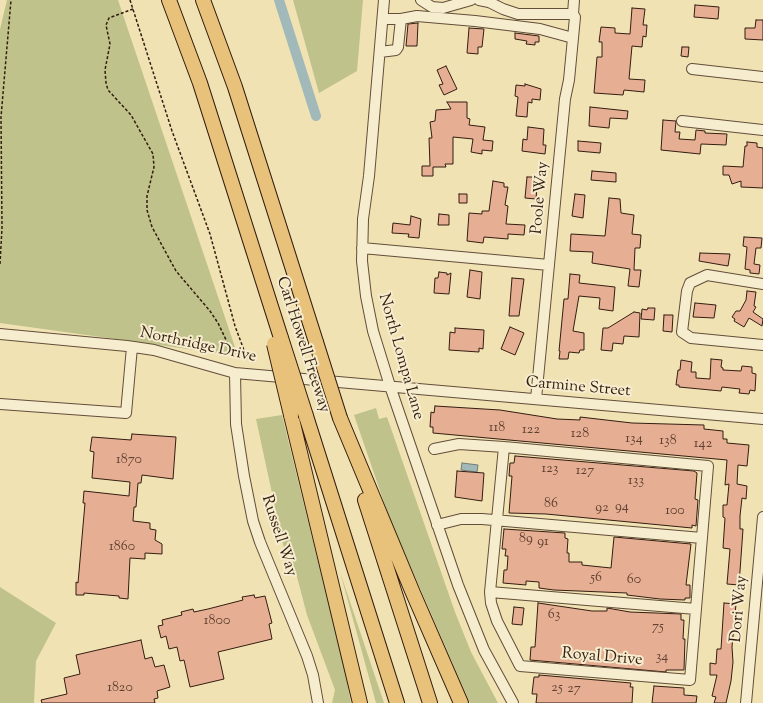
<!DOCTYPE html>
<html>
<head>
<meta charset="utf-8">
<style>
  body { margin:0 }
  canvas { display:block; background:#f1e2b4 }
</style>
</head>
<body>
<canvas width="763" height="703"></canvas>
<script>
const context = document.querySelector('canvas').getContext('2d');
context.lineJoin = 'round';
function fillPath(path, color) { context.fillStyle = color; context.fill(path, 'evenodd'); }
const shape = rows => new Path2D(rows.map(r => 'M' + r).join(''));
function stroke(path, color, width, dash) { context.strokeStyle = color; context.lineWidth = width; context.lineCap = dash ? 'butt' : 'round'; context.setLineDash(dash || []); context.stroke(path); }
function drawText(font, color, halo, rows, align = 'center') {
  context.font = font + ' "Sorts Mill Goudy",serif'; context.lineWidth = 4; context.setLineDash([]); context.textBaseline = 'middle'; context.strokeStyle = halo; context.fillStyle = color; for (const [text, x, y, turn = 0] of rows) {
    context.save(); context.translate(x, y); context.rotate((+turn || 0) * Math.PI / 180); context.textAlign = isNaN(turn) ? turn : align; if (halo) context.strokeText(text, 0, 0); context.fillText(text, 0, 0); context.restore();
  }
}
fillPath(shape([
  [7,0,118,0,238,356,0,323,0,29],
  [293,0,363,0,357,71,319,93],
  [376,408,379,419,387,417,455,612,471,652,498,703,470,703,389,517,354,415],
  [282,415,344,668,351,703,332,703,335,690,307,615,296,573,289,572,256,419],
  [340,572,384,703,376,703],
  [0,587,56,623,36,661,34,703,0,703]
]), '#bfc28a');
const water = shape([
  [462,463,478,465,477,472,461,470,462,463]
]);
fillPath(water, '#a1bab9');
stroke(water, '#757b75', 1);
stroke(shape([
  [279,0,316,116]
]), '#a1bab9', 10);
const building = shape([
  [695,5,719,7,718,19,694,17,695,5],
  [632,8,645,9,643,25,647,25,646,37,643,36,642,47,632,46,629,79,645,80,644,92,624,90,623,95,594,93,597,57,602,57,602,42,599,42,601,27,615,28,615,33,630,34,632,8],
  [756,20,763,20,763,40,745,39,745,28,755,28,756,20],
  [418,23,417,46,406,46,408,24,418,23],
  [469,28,484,29,482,47,478,47,478,54,467,53,469,28],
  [515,33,539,36,539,42,535,42,535,45,526,44,527,41,515,39,515,33],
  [682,47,689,47,688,57,681,56,682,47],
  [446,66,457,89,444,95,439,85,443,84,437,70,446,66],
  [525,84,541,89,540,100,532,99,532,103,528,102,527,117,516,116,518,97,515,96,516,85,525,86,525,84],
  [447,102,467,102,467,118,470,119,469,125,485,127,483,140,493,141,492,151,482,150,482,154,471,152,473,139,453,137,453,164,445,164,446,167,433,167,433,176,422,176,422,166,430,166,429,138,432,138,430,122,435,121,436,110,451,109,447,102],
  [590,107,628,111,627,119,610,118,609,128,589,126,590,107],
  [663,120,676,121,675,132,680,132,679,139,695,140,696,130,705,131,705,133,727,134,726,145,701,144,700,154,661,150,663,120],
  [528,127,544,129,543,145,546,145,545,154,522,151,523,139,527,140,528,127],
  [578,141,601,143,600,153,578,151,578,141],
  [747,142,757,143,757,147,763,148,763,188,741,187,741,181,732,184,729,175,723,175,723,166,743,167,745,146,747,146,747,142],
  [592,171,616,173,616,182,591,180,592,171],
  [527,177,538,177,536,199,525,198,527,177],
  [493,181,504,183,504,187,508,187,505,205,508,206,506,224,525,225,524,235,508,234,508,239,484,237,483,243,467,241,469,213,482,214,482,211,489,211,493,181],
  [459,194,467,194,467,203,459,203,459,194],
  [575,194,585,195,583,218,572,216,575,194],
  [609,198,620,199,621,213,634,215,632,234,641,235,640,248,635,248,634,270,641,270,639,287,628,286,630,269,592,263,593,252,570,251,571,234,605,236,609,198],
  [439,214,449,215,449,225,438,225,439,214],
  [411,216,421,219,419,238,408,237,409,234,392,233,393,223,410,225,411,216],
  [744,237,762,238,761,248,756,248,754,264,760,265,759,274,750,273,750,270,745,269,747,247,743,246,744,237],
  [700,253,730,254,728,266,699,261,700,253],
  [470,270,482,272,480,299,467,297,470,270],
  [439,272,447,273,447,275,451,273,449,294,434,293,435,278,438,278,439,272],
  [570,274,580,275,579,283,615,287,613,311,599,309,600,298,579,296,573,331,584,333,584,350,580,350,579,353,569,352,568,359,559,359,560,351,559,351,564,299,568,299,570,274],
  [512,278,524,279,519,316,509,316,512,278],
  [747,291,756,292,754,306,756,307,753,312,763,319,762,326,749,318,744,327,734,321,735,319,732,317,736,311,740,311,746,300,747,291],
  [695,303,716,305,714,318,693,317,695,303],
  [648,308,655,308,654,320,641,319,642,309,647,310,648,308],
  [634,312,640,313,639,337,624,336,623,344,613,343,612,351,601,350,603,328,608,328,634,312],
  [664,315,673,315,672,332,663,331,664,315],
  [510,327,524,333,515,355,501,349,510,327],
  [455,328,484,330,483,349,479,348,479,352,449,350,450,332,455,333,455,328],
  [711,359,722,360,721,367,723,368,723,370,741,371,742,366,752,367,752,373,756,374,755,391,750,390,749,394,739,393,740,389,722,387,721,391,679,387,679,385,676,385,678,370,680,370,681,360,692,362,691,372,696,372,696,378,710,379,711,359],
  [435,406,500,410,557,419,580,420,580,417,632,423,704,425,704,429,723,431,723,439,727,439,727,443,749,445,747,466,738,465,737,484,747,486,746,499,742,498,740,516,740,529,743,529,739,585,727,584,730,549,723,548,725,518,723,517,723,505,727,505,729,484,725,485,727,460,433,433,433,427,430,427,431,412,434,413,435,406],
  [132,434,176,437,173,479,142,475,141,483,138,483,136,507,134,507,133,521,150,523,150,529,156,530,155,540,162,544,162,554,145,553,145,559,130,558,128,599,119,598,119,596,84,593,84,595,76,595,76,582,78,583,85,503,83,503,84,491,129,496,130,482,92,478,94,452,90,451,92,437,131,440,132,434],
  [515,456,694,471,697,473,695,499,698,500,696,526,692,525,692,528,546,514,509,513,512,476,509,476,510,463,514,463,515,456],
  [457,471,484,473,482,501,455,497,457,471],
  [504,529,565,533,565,538,568,539,567,553,569,553,569,562,582,562,582,565,611,568,614,537,691,544,686,585,690,585,690,598,685,598,685,600,660,599,627,595,627,593,554,590,539,588,539,582,526,581,526,585,503,583,504,570,507,570,508,556,505,556,506,549,502,549,504,529],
  [254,595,255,598,265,596,272,623,269,624,272,639,218,652,224,679,190,687,184,660,180,661,177,647,169,649,166,636,161,638,158,626,163,625,162,620,182,615,181,612,193,609,194,612,208,609,243,600,242,597,254,595],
  [538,603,592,611,607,611,607,608,630,612,681,614,681,620,684,620,683,639,685,639,684,670,666,670,666,672,530,660,531,647,535,647,538,603],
  [724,603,736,604,732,647,733,662,731,681,726,703,714,703,716,697,712,696,717,675,710,675,710,663,716,664,717,649,721,649,724,603],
  [514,607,524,608,522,625,512,624,514,607],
  [141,640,145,659,152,657,155,667,164,665,170,687,157,691,158,698,154,699,155,703,42,703,41,700,67,694,64,678,80,674,76,655,141,640],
  [539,675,631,683,630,687,633,687,632,703,536,703,537,694,532,694,534,677,539,677,539,675],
  [654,686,684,688,684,695,697,696,696,703,652,703,654,686]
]);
fillPath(building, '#e6ae93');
stroke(building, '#331d10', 1);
const minor = shape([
  [384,0,369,176,363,219,362,261,366,296,373,331,390,386,458,585,484,650,513,703],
  [421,0,432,7,443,8,471,0],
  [479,0,489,2,503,9,518,14,573,14],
  [383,19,401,19,417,16,475,21,540,29,573,38],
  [380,52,396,50,398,47,401,19],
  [692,69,763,77],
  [682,121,763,130],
  [362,248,549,265],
  [763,284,707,275,690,283,687,291,682,332,691,338,763,345],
  [0,334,127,346,154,350,235,373,763,419],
  [235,373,236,424,244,476,253,521,260,542,307,656,313,675,318,703],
  [536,399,565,99,569,80,575,17,573,14,574,0],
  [0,404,126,413,132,347],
  [434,449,459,444,504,447,708,466,690,680,520,666,497,621,491,603,490,592,504,447],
  [437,525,461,519,482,519,702,538],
  [490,592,696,609],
  [746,703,763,517]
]);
const highway = shape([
  [169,0,200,83,281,338],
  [203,0,235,87,316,342],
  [291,415,360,703],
  [306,416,397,703],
  [340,418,413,593,461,703],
  [365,500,430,703]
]);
stroke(minor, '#624e39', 12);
stroke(highway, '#331d10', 16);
stroke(shape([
  [130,0,172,131,210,234,235,326,248,361],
  [133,9,109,18,106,25,110,44,105,70,106,83,108,90,131,115,153,154,154,167,147,196,147,210,152,227,176,271,210,311,218,323,228,344],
  [0,264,2,228,1,117,11,0]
]), '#331d10', 1.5, [3, 2]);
stroke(minor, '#f6ecce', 10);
stroke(highway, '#e8c17a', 14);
const highwayBridge = shape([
  [281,338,306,416],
  [316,342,340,418],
  [274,344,291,415]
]);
stroke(highwayBridge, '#331d10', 16, []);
stroke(highwayBridge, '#e8c17a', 14);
drawText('14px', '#604131', null, [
  ["118",497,429],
  ["122",531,431],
  ["128",580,435],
  ["134",634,440],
  ["138",668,442],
  ["142",703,445],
  ["1870",129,461],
  ["123",550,470],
  ["127",585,472],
  ["133",636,482],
  ["86",551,505],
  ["94",622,508],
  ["92",602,509],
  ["100",675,512],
  ["89",526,540],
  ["91",543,543],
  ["1860",122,548],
  ["56",596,579],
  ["60",634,581],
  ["63",554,616],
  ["1800",217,622],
  ["75",658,628],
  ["34",662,658],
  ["1820",120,689],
  ["25",557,689],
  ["27",574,690]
]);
drawText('16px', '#331d10', '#f6ecce', [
  ["Poole Way",541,198,-85],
  ["Carl Howell Freeway",302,345,72],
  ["Northridge Drive",198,346,12],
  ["North Lompa Lane",400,357,74],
  ["Carmine Street",578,388,5],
  ["Russell Way",278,536,72],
  ["Dori Way",740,609,-85],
  ["Royal Drive",602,658,5]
]);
</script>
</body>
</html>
